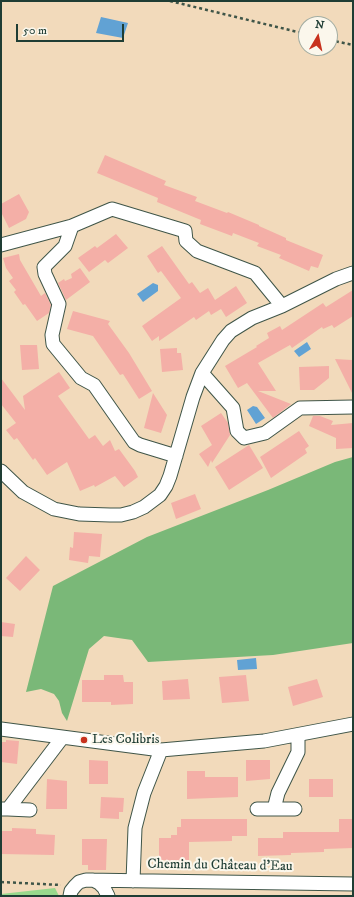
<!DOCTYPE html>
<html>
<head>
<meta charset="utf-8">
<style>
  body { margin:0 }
  #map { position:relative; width:354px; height:897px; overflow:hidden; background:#f2dabb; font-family:"IM FELL DW Pica",serif }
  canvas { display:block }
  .frame { position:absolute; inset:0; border:2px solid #1f3d34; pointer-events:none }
  .north { position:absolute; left:298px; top:16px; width:40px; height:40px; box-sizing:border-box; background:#fbf7ec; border:1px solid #a3ada2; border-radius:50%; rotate:9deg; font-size:11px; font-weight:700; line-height:16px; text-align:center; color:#1f3d34 }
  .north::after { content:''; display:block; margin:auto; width:14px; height:18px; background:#c8321e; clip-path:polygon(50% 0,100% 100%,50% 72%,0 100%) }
  .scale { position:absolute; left:16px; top:24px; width:108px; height:18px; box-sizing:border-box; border:2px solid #1f3d34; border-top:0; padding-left:5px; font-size:12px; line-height:14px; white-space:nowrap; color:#1f3d34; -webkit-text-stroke:3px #fbf7ec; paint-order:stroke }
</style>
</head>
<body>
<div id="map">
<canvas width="354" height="897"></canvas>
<div class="frame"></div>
<div class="north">N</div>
<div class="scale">50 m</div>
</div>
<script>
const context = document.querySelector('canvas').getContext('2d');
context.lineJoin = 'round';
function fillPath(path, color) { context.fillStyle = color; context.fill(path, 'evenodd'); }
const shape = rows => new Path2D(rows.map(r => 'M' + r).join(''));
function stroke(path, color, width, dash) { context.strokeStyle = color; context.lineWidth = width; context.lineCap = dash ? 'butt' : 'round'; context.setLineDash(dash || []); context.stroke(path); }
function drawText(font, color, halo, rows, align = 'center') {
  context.font = font + ' "IM FELL DW Pica",serif'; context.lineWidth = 4; context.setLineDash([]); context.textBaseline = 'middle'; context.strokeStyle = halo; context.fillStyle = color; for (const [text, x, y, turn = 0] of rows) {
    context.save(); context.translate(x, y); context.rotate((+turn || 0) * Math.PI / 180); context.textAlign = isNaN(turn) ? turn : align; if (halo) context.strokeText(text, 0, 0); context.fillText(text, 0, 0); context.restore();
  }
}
fillPath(shape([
  [55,888,59,896,1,896,1,894]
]), '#99d88d');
fillPath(shape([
  [353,457,353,643,273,655,148,662,132,640,104,636,89,649,67,721,62,713,59,701,54,694,41,689,26,692,53,586,147,537,268,490,335,462]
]), '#7ab878');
fillPath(shape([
  [101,17,128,23,123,38,96,33],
  [153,283,158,285,158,291,143,302,137,294],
  [307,342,311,349,299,357,294,351],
  [253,406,257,407,265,418,256,424,247,410],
  [256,658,257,669,238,670,237,660]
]), '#61a2d4');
fillPath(shape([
  [105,155,166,181,164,185,197,197,195,201,227,213,228,212,259,225,259,226,286,238,286,240,323,255,318,268,311,266,309,271,279,258,281,255,257,246,259,243,233,233,232,236,200,224,201,220,157,202,158,198,97,173],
  [19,194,29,212,26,219,9,228,1,212,1,204],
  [116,234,128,248,108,263,105,260,89,272,78,258,95,246,97,248],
  [162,246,189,284,192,282,200,293,208,288,215,300,236,286,247,303,226,317,221,309,211,315,209,311,196,320,194,317,159,341,159,336,152,341,142,326,181,298,161,271,158,273,147,256],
  [19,254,20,260,41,296,45,293,51,305,49,313,37,321,25,304,23,305,14,292,16,290,9,281,13,278,6,268,3,258],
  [80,268,90,282,66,300,58,283,64,279,65,281,72,278,71,274],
  [353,290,353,316,334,328,332,325,323,329,322,327,292,348,290,345,258,363,276,391,258,391,291,404,273,418,247,383,238,388,225,366,257,347,256,346,269,338,267,333,280,326,282,330,323,303,326,307],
  [73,311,110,321,108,324,129,353,152,391,139,399,123,374,120,375,93,336,67,329],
  [20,345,37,345,39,369,22,370],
  [177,348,177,353,181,353,183,370,162,372,160,349],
  [335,359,352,360,352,393],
  [329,366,329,378,314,390,300,390,299,367],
  [59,372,70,388,58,396,89,439,95,435,103,446,110,440,115,451,119,449,135,471,138,477,124,487,115,476,95,487,94,485,80,491,67,462,47,475,35,458,33,460,17,438,14,440,6,430,16,423,1,404,1,378,25,410,23,396],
  [153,393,167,415,161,433,144,428],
  [221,413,228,423,230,435,212,463,211,460,208,467,199,454,212,445,201,426],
  [313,416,320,416,333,421,331,425,353,423,353,448,336,449,336,438,309,426],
  [299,431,309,446,305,449,307,453,271,478,260,457],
  [249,445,263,468,229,490,215,467],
  [195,494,201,509,176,519,171,503],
  [74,532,102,534,100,557,89,556,88,563,69,560,70,547,73,548],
  [26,556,40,570,20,591,6,578],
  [1,622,15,624,13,637,1,636],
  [104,675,123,675,124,682,133,682,133,704,111,705,111,702,82,702,82,680,104,680],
  [246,675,249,701,222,703,219,677],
  [188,679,190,699,163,700,162,681],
  [317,679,323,697,293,706,288,687],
  [6,740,19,741,17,764,1,762,1,742,6,742],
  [89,760,108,761,108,784,89,784],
  [246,760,270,760,270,779,246,781],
  [187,771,205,771,205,777,238,777,238,797,187,799],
  [47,779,67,781,67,809,46,809],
  [309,779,333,779,333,797,309,797],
  [101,797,124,798,123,812,119,812,119,819,100,818],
  [181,819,247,819,247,836,232,836,232,841,189,842,189,868,165,868,165,860,159,860,159,838,171,838,171,835,177,835,177,827,181,827],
  [339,819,353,819,353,848,324,849,324,852,291,853,291,855,258,856,258,838,283,838,283,832,339,832],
  [12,828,36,829,36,834,55,835,54,855,1,854,1,831,12,831],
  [82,839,107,839,106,870,88,870,88,865,82,865]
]), '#f4afa7');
const street = shape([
  [72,226,65,246,44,267,45,274,59,304,52,335,53,344,81,378,94,385,134,442,140,445,176,456],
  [1,245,72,226,112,209,185,231,186,241,197,251,255,273,282,306],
  [202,373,233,408,237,431,244,438,265,433,300,408,353,407],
  [1,471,23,492,54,509,79,514,110,515,121,515,133,512,144,507,160,495,166,486,170,476,193,397,202,373,223,340,231,331,252,318,282,306,336,279,353,273],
  [1,729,161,750,264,741,353,724],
  [1,809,8,809,62,738],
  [8,809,30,810],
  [257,809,295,809],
  [274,809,278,793,298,752,298,735],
  [86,880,353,884],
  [133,881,135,828,144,793,161,750],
  [70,896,71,891,75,886,79,882,86,880,93,880,99,883,104,888,108,896]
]);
stroke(street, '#3f5548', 15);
stroke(shape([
  [170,1,306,34],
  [330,40,353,45],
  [1,882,61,885]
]), '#3f5548', 2.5, [3, 3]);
stroke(street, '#fff', 13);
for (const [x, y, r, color] of [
  [84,740,4,"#c8321e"]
]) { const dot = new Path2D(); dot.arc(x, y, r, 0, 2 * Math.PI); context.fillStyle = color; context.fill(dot); stroke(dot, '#fbf7ec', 1.5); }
drawText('14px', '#1f3d34', '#fbf7ec', [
  ["Les Colibris",92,740]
], 'left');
drawText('14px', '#1f3d34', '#fbf7ec', [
  ["Chemin du Château d'Eau",220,866,1]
]);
</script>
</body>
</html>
